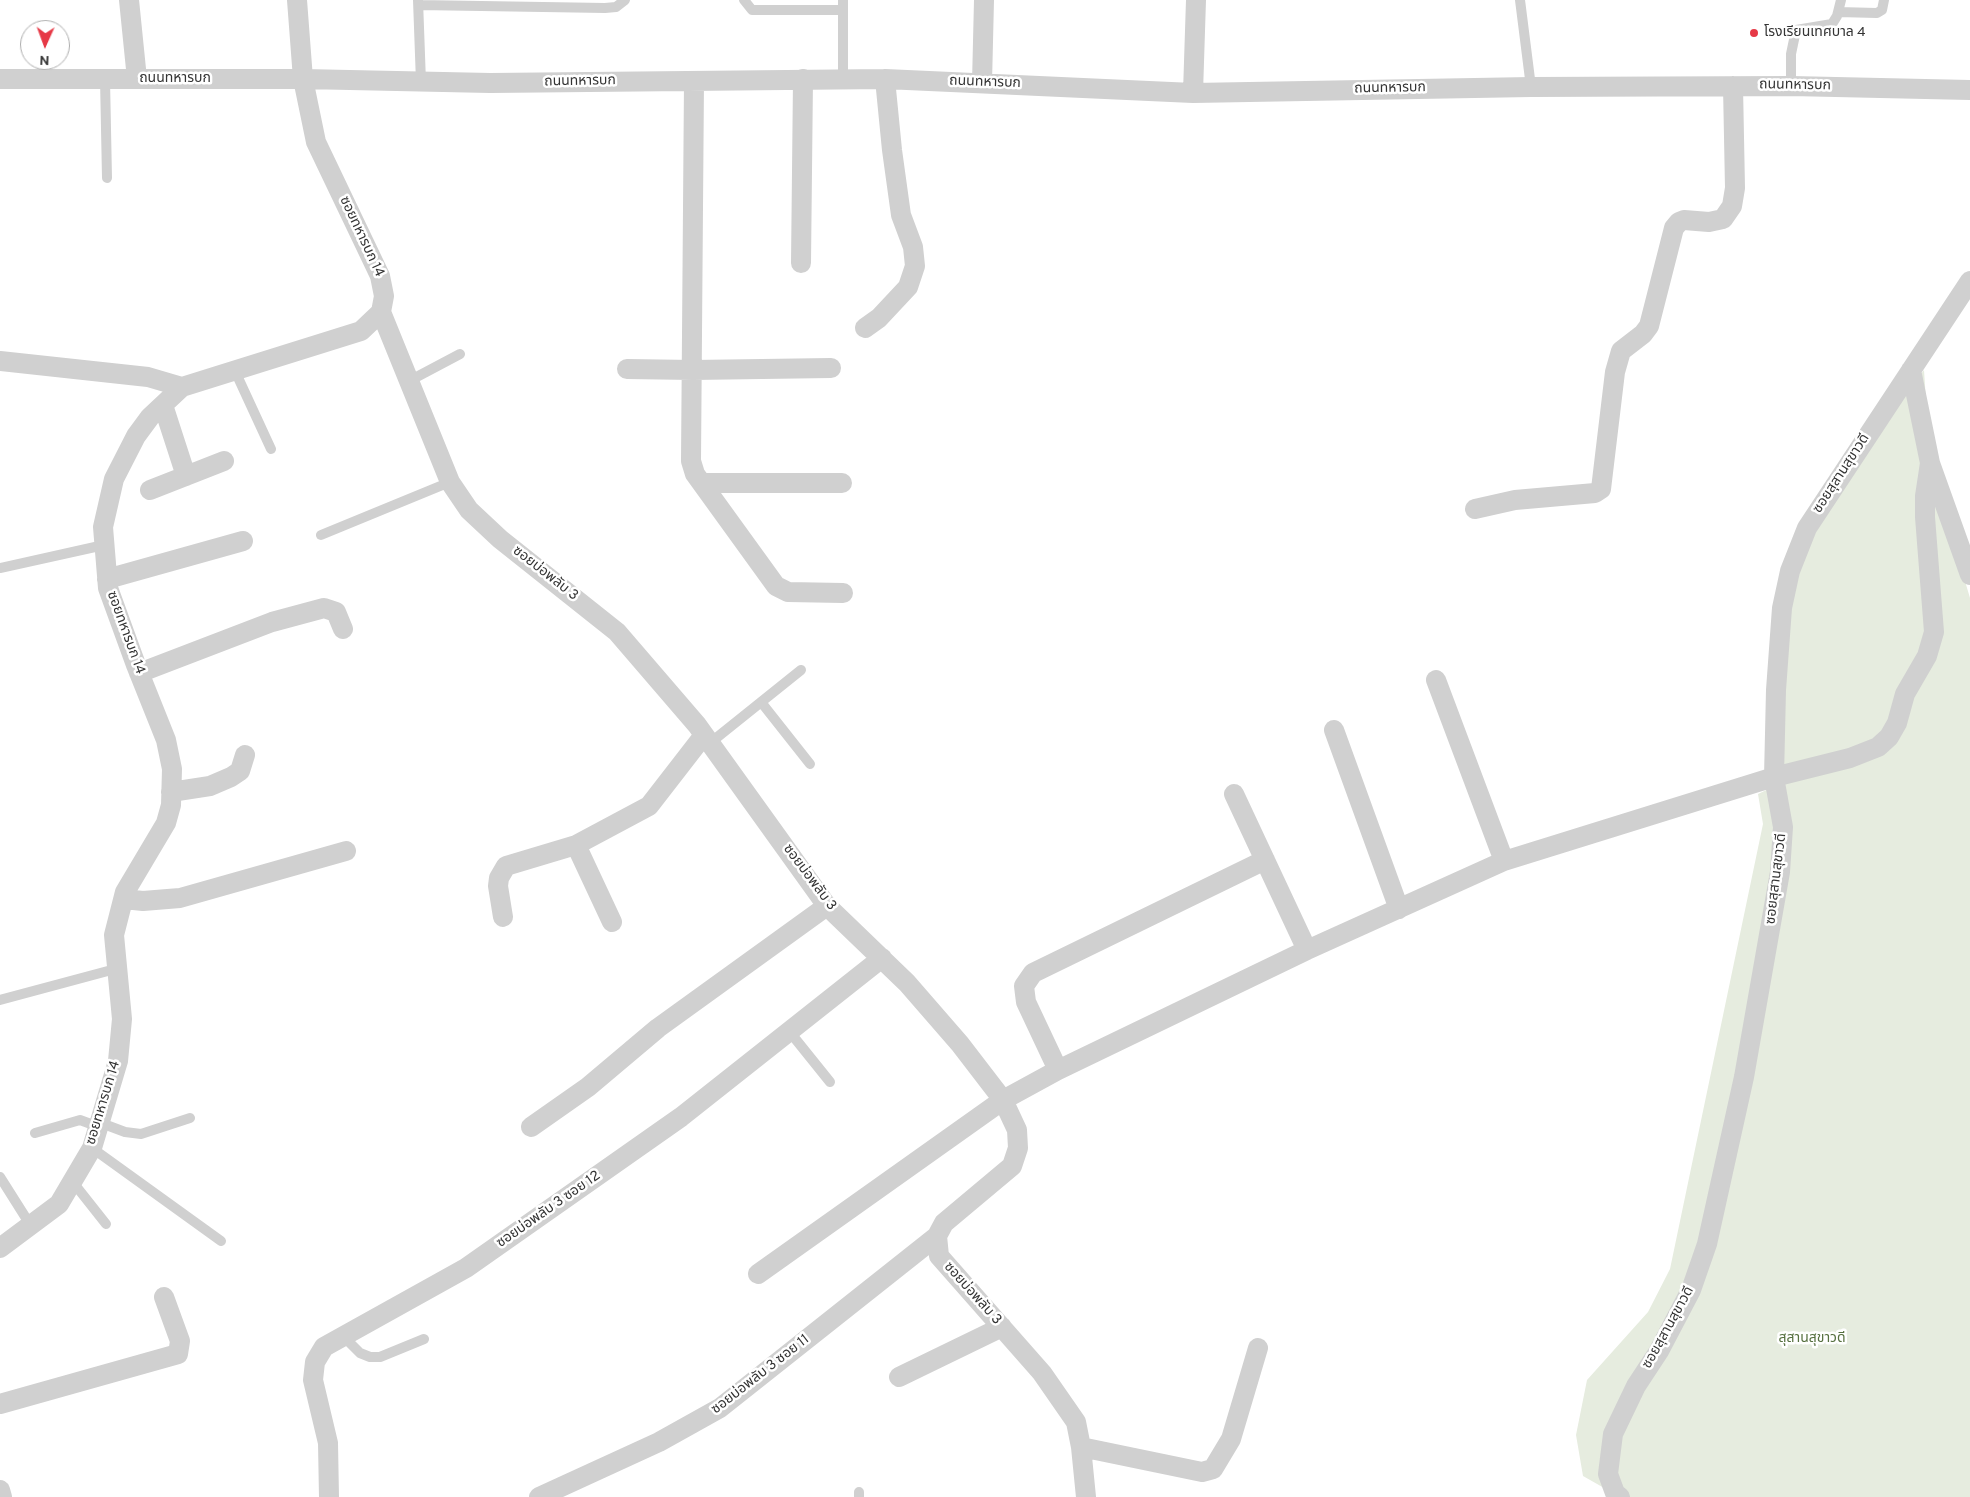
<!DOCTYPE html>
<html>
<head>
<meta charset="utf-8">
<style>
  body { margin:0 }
  #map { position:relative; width:1970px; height:1497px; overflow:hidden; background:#fff; font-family:Overpass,sans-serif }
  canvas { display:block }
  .north { position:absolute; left:20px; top:20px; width:50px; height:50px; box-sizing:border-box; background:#fff; border:1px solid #adadad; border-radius:50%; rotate:182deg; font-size:14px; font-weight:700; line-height:20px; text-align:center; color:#333 }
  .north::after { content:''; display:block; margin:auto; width:18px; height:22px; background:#e63946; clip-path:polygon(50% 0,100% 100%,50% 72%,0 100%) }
</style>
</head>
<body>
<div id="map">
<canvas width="1970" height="1497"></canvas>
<div class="north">N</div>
</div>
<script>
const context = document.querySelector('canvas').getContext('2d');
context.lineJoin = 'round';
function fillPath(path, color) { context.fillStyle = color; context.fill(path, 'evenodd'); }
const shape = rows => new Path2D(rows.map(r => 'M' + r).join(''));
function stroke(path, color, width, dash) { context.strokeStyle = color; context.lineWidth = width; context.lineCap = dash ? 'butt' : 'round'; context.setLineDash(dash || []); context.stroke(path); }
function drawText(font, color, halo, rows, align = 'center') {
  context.font = font + ' Overpass,"Noto Sans Thai",sans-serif'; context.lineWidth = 5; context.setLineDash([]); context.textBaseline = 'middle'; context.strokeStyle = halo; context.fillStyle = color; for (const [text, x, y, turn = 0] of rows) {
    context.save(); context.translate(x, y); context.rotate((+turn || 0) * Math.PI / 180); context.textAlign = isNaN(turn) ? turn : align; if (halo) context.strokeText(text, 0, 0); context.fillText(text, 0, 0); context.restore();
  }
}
fillPath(shape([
  [1924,370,1930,463,1970,598,1970,1497,1620,1497,1583,1476,1576,1435,1587,1380,1648,1312,1670,1269,1763,824,1758,794,1779,784,1790,571,1841,476]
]), '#e6ecdf');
stroke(shape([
  [418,0,421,82],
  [744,0,752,10,843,10],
  [1520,0,1531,87],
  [419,5,605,8,616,7,625,0],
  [1838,12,1877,13,1882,10,1884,0],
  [105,79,107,178],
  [843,79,843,0],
  [1791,86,1791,54,1796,30,1832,24,1837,16,1841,0],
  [235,371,271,449],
  [409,381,460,354],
  [321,535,450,482],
  [0,568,104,545],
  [761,702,810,764],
  [710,743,801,670],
  [0,1000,119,968],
  [789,1031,830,1082],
  [101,1123,125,1132,141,1134,190,1118],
  [35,1133,80,1120,99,1127],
  [92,1148,221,1241],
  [0,1177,31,1226],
  [72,1181,106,1224],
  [343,1336,360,1353,370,1357,380,1357,424,1339],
  [859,1492,859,1497]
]), '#d0d0d0', 10);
stroke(shape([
  [129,0,137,79],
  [0,79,303,79,490,83,885,79,1193,93,1531,87,1791,86,1970,90],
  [694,81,691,461,695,474,776,586,788,592,843,593],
  [982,83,984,0],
  [1193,93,1196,0],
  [801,263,803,79],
  [381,312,450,482,469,510,500,539,617,632,697,725,827,906,907,983,960,1044,1003,1100,1017,1130,1018,1148,1012,1166,944,1223,937,1236,939,1256,1042,1373,1076,1422,1081,1447,1086,1497],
  [865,328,879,318,908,287,915,266,913,247,901,215,892,150,885,79],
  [0,361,148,377,182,387],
  [627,369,693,370,831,368],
  [1911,370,1930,463,1970,575],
  [163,405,186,476],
  [702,483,842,483],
  [150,490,224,461],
  [1475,509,1515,500,1595,493,1601,489,1615,372,1621,351,1643,334,1649,326,1674,228,1679,222,1684,220,1709,222,1723,219,1732,206,1735,188,1733,86],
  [107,579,243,541],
  [139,673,272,622,324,608,336,612,343,629],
  [1436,680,1504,861],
  [1334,730,1399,909],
  [171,792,210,786,231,777,240,771,245,755],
  [1234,794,1307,950],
  [576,845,612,922],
  [124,899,143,901,180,898,346,851],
  [503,917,498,886,499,878,506,866,576,845,649,806,704,735],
  [1058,1070,1026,1002,1024,986,1033,973,1265,860],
  [531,1127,588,1087,658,1028,827,906],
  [0,1248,59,1204,92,1148,118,1061,122,1019,114,935,125,892,166,823,171,805,172,769,166,740,136,665,108,588,103,527,114,479,136,436,150,417,182,387,361,331,381,312,384,296,380,276,316,142,303,79,297,0],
  [758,1274,1003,1100,1058,1070,1307,950,1504,861,1774,777,1850,758,1878,747,1889,737,1897,723,1905,694,1927,656,1934,632,1925,517,1925,496,1930,463],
  [899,1377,1002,1327],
  [0,1404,178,1354,180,1341,164,1297],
  [1081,1447,1202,1472,1213,1469,1231,1439,1258,1348],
  [0,1490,2,1497],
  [329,1497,328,1443,313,1380,315,1362,324,1347,466,1268,681,1117,882,958],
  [539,1497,659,1442,720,1408,937,1236],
  [1620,1497,1615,1493,1608,1474,1613,1434,1636,1386,1659,1351,1691,1290,1707,1244,1744,1077,1780,872,1783,827,1774,777,1776,690,1782,608,1790,571,1807,528,1970,281]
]), '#d0d0d0', 20);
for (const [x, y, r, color] of [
  [1754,33,5,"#e63946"]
]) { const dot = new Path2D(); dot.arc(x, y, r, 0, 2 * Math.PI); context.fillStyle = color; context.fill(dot); stroke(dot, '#fff', 2); }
drawText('14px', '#333', '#fff', [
  ["โรงเรียนเทศบาล 4",1764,33]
], 'left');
drawText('14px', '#333', '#fff', [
  ["ถนนทหารบก",175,79],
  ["ถนนทหารบก",580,82,-1],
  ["ถนนทหารบก",985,83,2],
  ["ถนนทหารบก",1795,86,1],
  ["ถนนทหารบก",1390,89,-1],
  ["ซอยทหารบก 14",361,237,65],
  ["ซอยสุสานสุขาวดี",1842,474,-57],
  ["ซอยบ่อพลับ 3",545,574,38],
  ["ซอยทหารบก 14",125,633,70],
  ["ซอยบ่อพลับ 3",809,878,53],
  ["ซอยสุสานสุขาวดี",1777,879,-83],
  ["ซอยทหารบก 14",104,1103,-73],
  ["ซอยบ่อพลับ 3 ซอย 12",549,1210,-35],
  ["ซอยบ่อพลับ 3",972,1294,48],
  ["ซอยสุสานสุขาวดี",1669,1328,-61],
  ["ซอยบ่อพลับ 3 ซอย 11",761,1375,-38]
]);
drawText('14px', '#56703f', '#fff', [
  ["สุสานสุขาวดี",1812,1339]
]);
</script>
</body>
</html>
